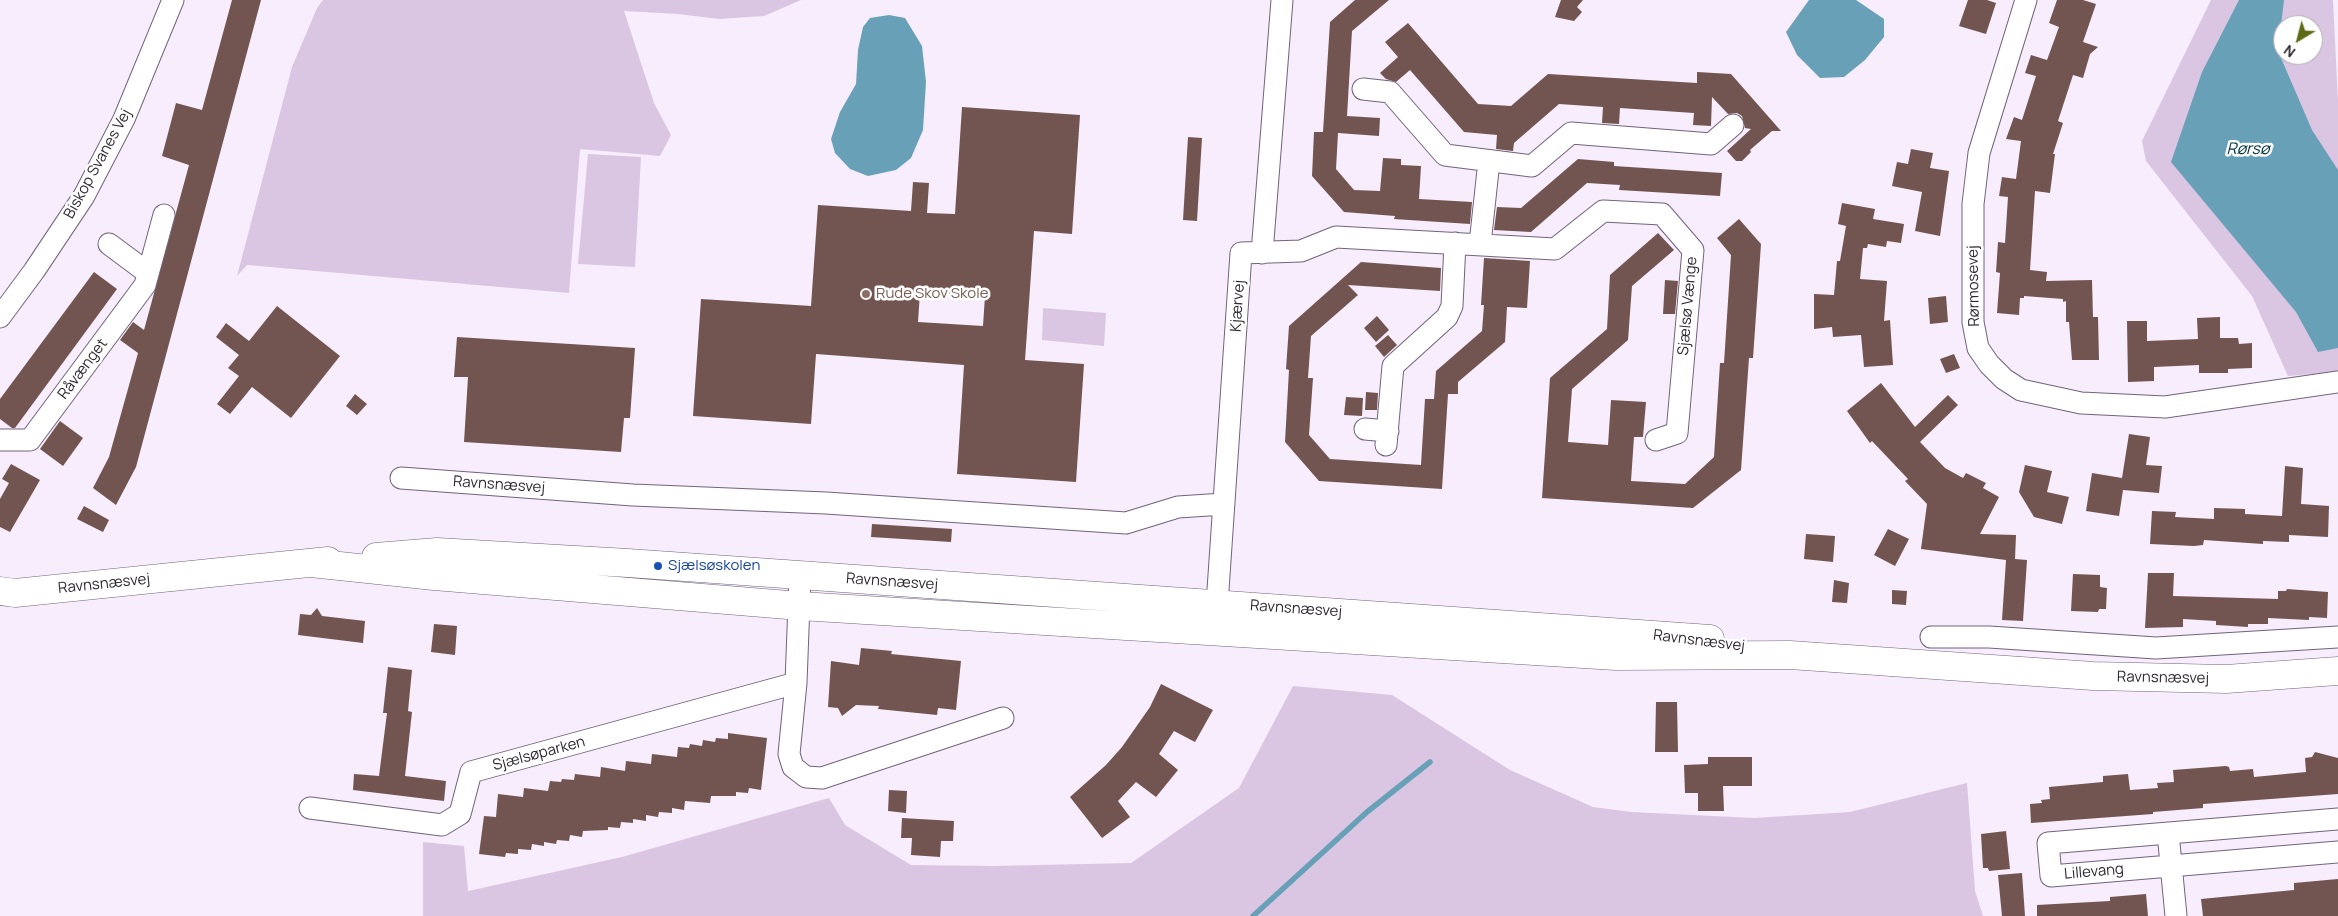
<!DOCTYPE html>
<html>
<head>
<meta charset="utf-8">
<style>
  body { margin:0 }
  #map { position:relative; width:2338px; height:916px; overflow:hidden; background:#f7edfd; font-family:Manrope,sans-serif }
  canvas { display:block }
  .north { position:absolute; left:2273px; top:15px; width:50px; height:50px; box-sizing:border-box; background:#fff; border:1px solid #aca9ad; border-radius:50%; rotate:217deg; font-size:14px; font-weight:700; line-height:20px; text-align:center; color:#302933 }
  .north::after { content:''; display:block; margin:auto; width:18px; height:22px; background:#5c6b15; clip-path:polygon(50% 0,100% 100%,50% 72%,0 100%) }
</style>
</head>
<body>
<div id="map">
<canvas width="2338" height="916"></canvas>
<div class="north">N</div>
</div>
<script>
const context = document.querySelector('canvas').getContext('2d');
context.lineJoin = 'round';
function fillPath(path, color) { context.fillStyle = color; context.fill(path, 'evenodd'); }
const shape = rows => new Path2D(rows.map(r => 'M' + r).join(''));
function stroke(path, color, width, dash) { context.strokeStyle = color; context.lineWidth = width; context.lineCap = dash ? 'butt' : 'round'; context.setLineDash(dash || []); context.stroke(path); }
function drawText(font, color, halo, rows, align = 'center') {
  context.font = font + ' Manrope,sans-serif'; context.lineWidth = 5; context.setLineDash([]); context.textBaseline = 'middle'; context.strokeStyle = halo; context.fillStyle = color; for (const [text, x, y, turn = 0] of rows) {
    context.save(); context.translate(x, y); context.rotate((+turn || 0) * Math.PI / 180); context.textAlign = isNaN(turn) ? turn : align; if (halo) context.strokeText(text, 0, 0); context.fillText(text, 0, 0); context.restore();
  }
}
fillPath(shape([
  [323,0,801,0,764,16,719,19,678,14,624,11,654,103,671,135,660,156,580,149,569,293,247,265,237,276,292,67,317,8],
  [2211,0,2333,0,2338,102,2338,372,2288,376,2252,296,2146,161,2142,141],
  [2283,25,2313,25,2313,55,2283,55],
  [588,154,641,157,635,267,578,264],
  [1043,308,1106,313,1104,346,1042,340],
  [1293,686,1392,695,1510,770,1593,807,1631,812,1754,818,1850,812,1967,783,1975,891,1983,916,423,916,423,842,464,846,468,891,622,857,829,798,845,825,911,865,993,866,1131,863,1239,788]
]), '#dac6e3');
fillPath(shape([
  [1809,0,1856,0,1884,19,1884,37,1865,60,1844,77,1820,78,1797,55,1786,32],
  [2239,0,2284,0,2278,51,2312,130,2338,170,2338,348,2318,352,2296,312,2171,162,2202,72],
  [889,15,905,18,922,46,926,82,923,130,911,158,896,170,868,176,850,169,835,153,831,139,840,112,856,84,858,50,863,27,870,18]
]), '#68a1b7');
stroke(shape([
  [1253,916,1367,812,1430,762]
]), '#68a1b7', 5.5);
fillPath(shape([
  [232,0,261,0,136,467,116,505,93,488,109,457,138,353,120,340,133,322,144,330,189,165,162,156,176,103,202,110],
  [1355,0,1389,0,1352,31,1347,116,1380,118,1379,136,1338,133,1336,169,1354,190,1380,191,1383,158,1401,159,1401,165,1421,166,1419,199,1472,202,1470,224,1394,219,1395,216,1344,212,1312,176,1314,132,1323,132,1330,22],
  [1561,0,1583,0,1577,7,1582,12,1574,21,1555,17],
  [1968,0,1987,0,1996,3,1986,34,1959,26],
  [2057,0,2083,0,2096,4,2083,42,2098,47,2090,54,2083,78,2073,75,2058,121,2063,123,2053,154,2055,154,2050,193,2035,191,2030,270,2047,272,2046,281,2092,280,2093,317,2098,317,2099,360,2072,360,2069,322,2066,322,2066,301,2063,302,2063,299,2024,296,2024,298,2020,298,2019,315,1997,313,2000,273,1996,272,1998,242,2005,243,2008,197,1999,196,2002,177,2016,179,2021,141,2006,139,2014,117,2022,120,2036,76,2025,73,2031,55,2047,60,2059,27,2049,23],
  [1408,23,1478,104,1511,106,1548,74,1697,83,1697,72,1731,74,1781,131,1772,131,1750,150,1751,152,1742,161,1736,161,1727,151,1751,129,1745,128,1742,116,1737,113,1728,114,1712,97,1711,126,1693,125,1694,113,1620,108,1619,124,1602,123,1603,107,1559,104,1514,143,1513,151,1496,149,1497,135,1464,132,1410,70,1396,82,1386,79,1380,73,1398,57,1385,42],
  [962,107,1080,115,1072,234,1034,231,1025,360,1084,364,1076,482,957,474,964,365,816,354,811,424,693,416,701,299,811,306,818,205,911,211,913,182,929,183,927,213,955,214],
  [920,292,985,296,983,326,918,322],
  [1188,137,1202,138,1197,221,1183,220],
  [1911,149,1933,153,1930,168,1949,171,1940,236,1915,231,1922,192,1892,186,1897,162,1908,164],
  [1578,159,1614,162,1614,166,1722,173,1720,196,1619,190,1620,185,1587,183,1531,232,1494,230,1497,207,1521,208],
  [1842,203,1875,209,1873,219,1904,224,1901,243,1887,241,1886,247,1868,244,1867,248,1863,248,1860,279,1887,281,1884,321,1890,320,1893,365,1864,367,1861,335,1833,337,1832,327,1814,329,1814,294,1834,295,1837,261,1840,261,1846,226,1838,224],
  [1739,219,1761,244,1753,358,1749,358,1741,470,1693,508,1542,498,1550,378,1607,329,1610,275,1658,233,1674,250,1632,286,1628,340,1572,389,1568,442,1608,445,1611,400,1646,402,1643,437,1634,437,1631,481,1685,484,1714,457,1720,363,1724,363,1731,255,1717,238],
  [1484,258,1530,261,1527,308,1507,307,1505,342,1458,382,1458,394,1448,394,1442,489,1319,481,1285,442,1289,370,1286,369,1289,326,1361,262,1441,268,1440,291,1348,285,1358,295,1311,336,1308,378,1313,378,1309,435,1330,459,1421,465,1425,399,1434,399,1436,371,1482,331,1484,305,1481,305],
  [94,272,117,289,15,428,12,428,0,419,0,399],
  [1665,280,1678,281,1675,314,1663,314],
  [1946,296,1948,322,1930,324,1928,298],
  [277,306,340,356,291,418,252,387,230,414,217,404,239,376,228,368,239,355,216,337,226,323,249,341],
  [1377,316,1389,330,1376,342,1364,328],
  [2220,317,2220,338,2238,338,2239,344,2252,343,2252,368,2228,369,2228,373,2199,373,2199,365,2154,367,2154,381,2128,382,2127,321,2147,321,2147,341,2198,339,2197,318],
  [1388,335,1397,345,1384,357,1375,346],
  [457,337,635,348,630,418,624,418,621,452,464,442,468,377,454,377],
  [1954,354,1960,368,1946,373,1940,359],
  [1881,383,1915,427,1948,395,1958,405,1920,442,1945,468,1963,478,1966,473,1986,483,1983,488,1999,497,1980,534,2016,535,2015,559,2027,560,2023,621,2002,620,2006,560,1921,549,1927,504,1905,481,1908,479,1872,441,1870,443,1847,411],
  [1366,392,1378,393,1377,410,1365,410],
  [355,394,367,404,357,415,346,406],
  [1346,397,1363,398,1362,416,1344,415],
  [60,421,83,438,63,466,40,449],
  [2129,434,2150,437,2146,465,2162,466,2159,493,2123,490,2119,516,2086,511,2092,473,2122,478],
  [11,464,40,480,10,532,0,527,0,499,9,483,2,479],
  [2025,465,2052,471,2047,492,2069,497,2062,524,2034,517,2019,492],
  [2285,466,2303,468,2301,504,2329,506,2328,537,2289,535,2289,542,2263,541,2263,544,2204,540,2203,545,2194,546,2150,544,2152,511,2176,512,2175,517,2214,519,2214,508,2245,509,2245,514,2282,516],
  [84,506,109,520,103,532,77,519],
  [872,524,952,529,951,542,871,537],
  [1888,529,1909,539,1895,566,1874,555],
  [1806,534,1835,536,1833,562,1804,559],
  [2148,573,2174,573,2173,596,2278,599,2278,591,2286,591,2287,589,2328,592,2327,618,2309,617,2309,620,2268,618,2268,624,2248,624,2248,627,2216,625,2216,621,2183,619,2183,627,2145,628],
  [2073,574,2100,575,2100,587,2107,588,2106,609,2099,609,2098,612,2071,611],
  [1834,580,1849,583,1847,603,1832,602],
  [1892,590,1907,591,1906,605,1892,604],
  [317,608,322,616,365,621,363,643,298,635,300,614,311,615],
  [434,624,457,626,455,655,431,652],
  [861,648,892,651,891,654,961,661,956,710,938,708,937,715,878,709,879,706,856,705,842,716,838,708,828,707,831,661,859,665],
  [388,667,412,670,408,711,412,712,405,776,446,781,444,801,353,790,354,774,379,776,387,713,383,713],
  [1161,684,1213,710,1195,742,1174,731,1159,754,1178,770,1156,797,1136,782,1118,801,1130,817,1102,838,1070,797,1106,765,1122,747,1150,707],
  [1656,702,1677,702,1678,752,1655,752],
  [728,733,767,738,761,790,749,788,748,793,736,792,736,796,711,796,710,803,685,801,684,810,672,808,672,813,659,812,658,817,646,815,646,821,633,819,633,823,621,822,620,828,608,827,608,830,583,831,582,837,570,835,569,841,557,840,556,844,544,842,544,846,532,844,531,850,518,849,518,854,506,853,505,857,479,854,484,816,496,817,498,794,523,797,524,788,548,791,550,781,561,782,562,779,574,780,575,774,600,777,601,767,625,771,626,761,651,764,652,754,677,757,678,747,689,748,690,744,702,746,703,740,715,742,716,738,728,739],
  [2315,752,2338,758,2338,794,2203,804,2203,808,2153,812,2153,814,2031,823,2030,804,2042,803,2041,800,2050,799,2049,787,2103,782,2103,776,2128,774,2130,790,2158,788,2157,783,2174,782,2173,770,2226,766,2229,767,2230,771,2253,769,2254,777,2306,772,2305,758,2312,757],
  [1708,757,1752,757,1752,786,1723,786,1724,811,1698,811,1698,793,1685,793,1684,765,1708,764],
  [889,790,907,791,906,813,888,811],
  [902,818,954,821,953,841,941,841,940,857,911,855,912,838,901,838],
  [2006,831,2010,869,1989,871,1988,868,1983,868,1981,834],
  [2022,873,2025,916,2002,916,1998,875],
  [2338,879,2338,916,2203,916,2201,899,2294,890,2294,883],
  [2146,894,2148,916,2037,916,2037,905,2110,901,2110,897]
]), '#725550');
const minor = shape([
  [2026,0,1979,153,1973,204,1973,322,1978,348,1989,364,2004,379,2021,390,2081,403,2165,407,2338,382],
  [1363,89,1390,92,1445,155,1532,166,1571,133,1711,144,1733,125],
  [109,244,148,273],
  [1480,244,1489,161],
  [1262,253,1282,0],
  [0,317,34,271,84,196,124,119,173,0],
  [1365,429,1388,431],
  [0,440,30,440,145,285,164,215],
  [1386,445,1393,366,1447,317,1452,306,1455,243],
  [401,478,633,495,826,503,1126,523,1178,507,1224,504],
  [800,576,796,683,789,754,793,767,806,777,822,778,1003,718],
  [1216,619,1241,253,1301,251,1336,237,1555,249,1603,211,1662,214,1693,250,1677,433,1656,440],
  [1931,637,1989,637,2156,648,2338,637],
  [310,808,442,825,460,814,471,772,796,683],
  [2338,819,2048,843,2051,876,2338,852],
  [2168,833,2176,916]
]);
const secondary = shape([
  [376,557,437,552,628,563,1710,639],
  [311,563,434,576,800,606,1616,656,1790,655,2093,676,2226,679,2338,671],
  [0,591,15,593,328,561]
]);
stroke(minor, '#72637a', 23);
stroke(secondary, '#72637a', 29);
stroke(minor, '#fff', 21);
stroke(secondary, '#fff', 28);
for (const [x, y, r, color] of [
  [866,294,5,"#8d6e63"],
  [658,566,5,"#1a4fb4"]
]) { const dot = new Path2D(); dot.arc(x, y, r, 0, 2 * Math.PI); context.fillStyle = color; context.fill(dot); stroke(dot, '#fff', 2); }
drawText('15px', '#302933', '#fff', [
  ["Biskop Svanes Vej",98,164,-61],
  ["Rørmosevej",1974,286,-91],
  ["Kjærvej",1238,306,-86],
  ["Sjælsø Vænge",1688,306,-85],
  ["Råvænget",83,369,-53],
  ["Ravnsnæsvej",499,485,4],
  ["Ravnsnæsvej",892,582,4],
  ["Ravnsnæsvej",104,584,-6],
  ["Ravnsnæsvej",1296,609,4],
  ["Ravnsnæsvej",1699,641,7],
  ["Ravnsnæsvej",2163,678,1],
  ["Sjælsøparken",539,754,-15],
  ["Lillevang",2094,872,-5]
]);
drawText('15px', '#785e54', '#fff', [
  ["Rude Skov Skole",876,294]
], 'left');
drawText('15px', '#164399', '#fff', [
  ["Sjælsøskolen",668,566]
], 'left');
drawText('italic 16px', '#003444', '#fff', [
  ["Rørsø",2248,150]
]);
</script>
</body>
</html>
